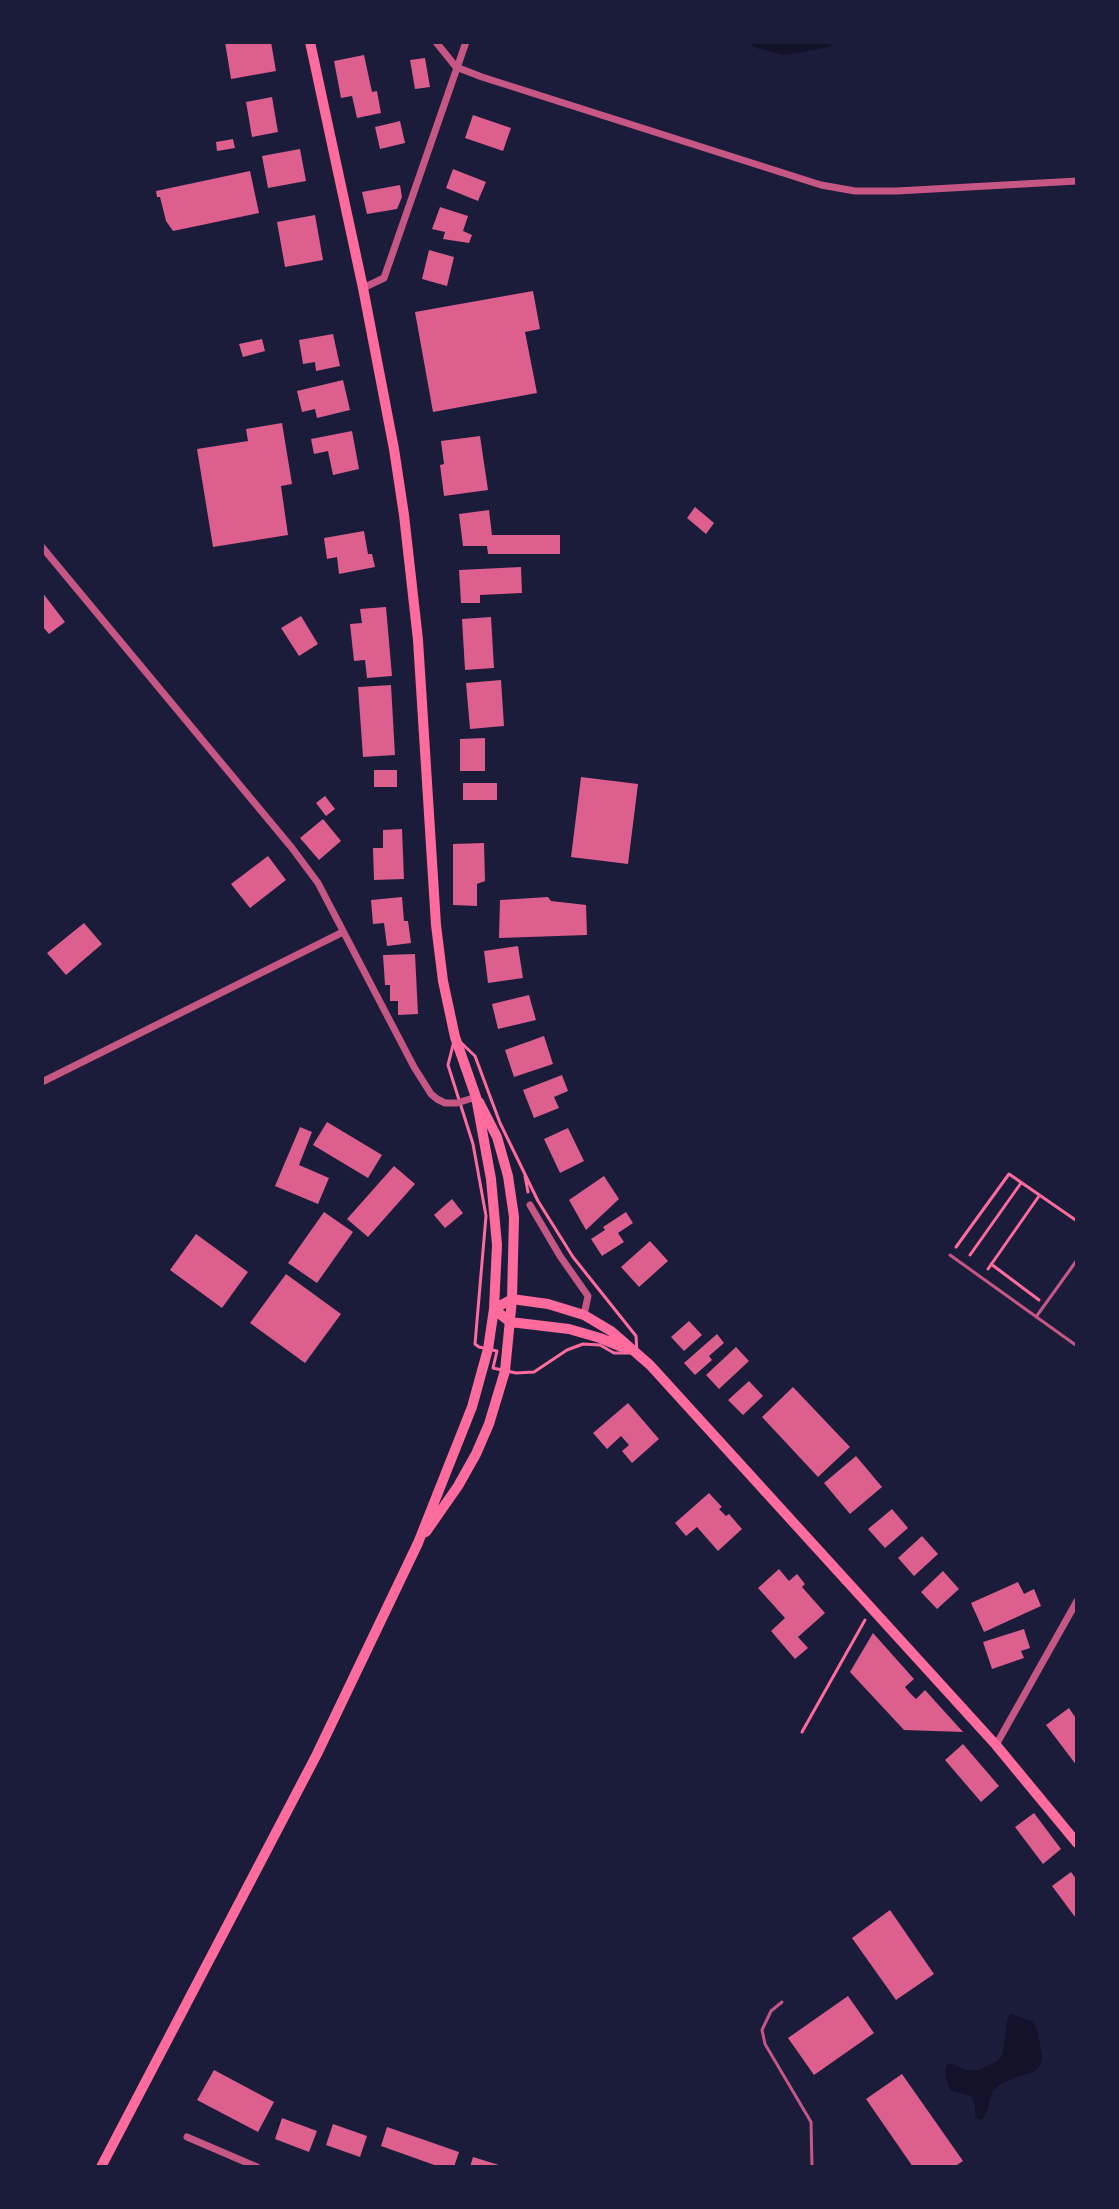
<!DOCTYPE html>
<html>
<head>
<meta charset="utf-8">
<style>
  body { margin:0 }
  #map { position:relative; width:1119px; height:2209px; overflow:hidden; background:#1b1b3a; font-family:"DM Sans",sans-serif }
  canvas { display:block }
  .frame { position:absolute; inset:0; border:44px solid #1b1b3a; pointer-events:none }
</style>
</head>
<body>
<div id="map">
<canvas width="1119" height="2209"></canvas>
<div class="frame"></div>
</div>
<script>
const context = document.querySelector('canvas').getContext('2d');
context.lineJoin = 'round';
function fillPath(path, color) { context.fillStyle = color; context.fill(path, 'evenodd'); }
const shape = rows => new Path2D(rows.map(r => 'M' + r).join(''));
function stroke(path, color, width, dash) { context.strokeStyle = color; context.lineWidth = width; context.lineCap = dash ? 'butt' : 'round'; context.setLineDash(dash || []); context.stroke(path); }
fillPath(shape([
  [746,42,834,42,829,47,785,55,756,48],
  [1011,2014,1032,2021,1038,2032,1042,2059,1040,2065,1034,2072,1014,2078,999,2085,992,2092,986,2114,981,2120,975,2118,975,2105,971,2096,950,2090,945,2076,946,2066,951,2063,966,2070,979,2070,997,2061,1003,2054,1007,2019]
]), '#12122b');
fillPath(shape([
  [225,42,271,42,276,71,231,79],
  [364,55,372,92,377,91,381,113,357,118,352,96,341,98,334,61],
  [425,58,430,87,415,89,410,60],
  [272,97,278,132,252,137,246,102],
  [473,115,511,128,503,151,465,138],
  [400,121,405,143,380,149,375,127],
  [233,139,235,148,217,151,216,142],
  [300,149,306,181,268,188,262,156],
  [453,169,486,182,478,201,446,188],
  [250,171,259,213,173,231,166,221,160,197,157,197,156,191],
  [400,185,402,197,397,209,367,214,362,192],
  [440,207,468,216,463,231,472,235,469,243,443,239,445,232,432,229],
  [315,215,323,260,285,267,277,222],
  [429,250,454,257,447,286,422,279],
  [533,291,540,329,525,332,537,393,433,412,415,312],
  [333,334,340,366,316,371,315,362,303,364,299,340],
  [262,339,265,351,243,357,239,344],
  [343,380,350,410,317,418,315,409,302,412,297,391],
  [282,423,292,484,281,486,288,535,213,547,197,449,248,441,246,429],
  [352,431,359,469,333,475,328,451,314,454,311,439],
  [480,436,488,490,444,496,440,465,444,464,441,441],
  [695,507,714,523,706,534,687,518],
  [489,510,492,535,560,535,560,554,488,554,487,546,463,546,459,514],
  [364,531,368,554,372,554,375,567,339,574,337,557,327,559,324,538],
  [521,567,522,593,480,595,480,603,461,603,459,570],
  [42,592,65,622,49,634,42,626],
  [386,607,392,676,367,678,365,660,354,661,350,624,362,623,360,609],
  [301,616,318,644,299,656,281,628],
  [491,617,494,668,465,670,462,619],
  [501,680,504,726,470,729,466,683],
  [391,685,395,755,363,757,358,687],
  [485,738,485,771,460,771,460,739],
  [374,770,397,770,397,787,374,787],
  [581,777,638,784,628,864,571,857],
  [463,783,497,783,497,800,463,800],
  [325,796,335,809,326,816,316,803],
  [323,819,341,841,319,860,300,838],
  [402,829,404,879,374,880,373,848,383,848,383,830],
  [484,843,485,881,477,884,477,906,453,905,453,844],
  [268,856,286,880,250,908,231,884],
  [402,897,404,921,408,921,411,943,387,946,384,923,373,924,371,900],
  [548,897,551,901,586,905,587,935,499,938,500,900],
  [84,923,102,944,66,975,47,953],
  [518,946,523,978,488,983,484,951],
  [415,954,418,1014,398,1015,398,1001,390,1001,390,985,385,985,383,955],
  [529,995,536,1020,498,1029,492,1004],
  [544,1036,553,1064,514,1077,505,1050],
  [562,1075,568,1091,554,1097,559,1108,534,1118,523,1090],
  [327,1122,382,1155,368,1178,313,1145],
  [300,1127,312,1132,299,1165,329,1178,318,1204,275,1186],
  [568,1128,584,1161,560,1173,544,1139],
  [394,1166,415,1184,368,1237,347,1219],
  [604,1176,619,1199,586,1230,569,1200],
  [452,1199,463,1213,445,1228,434,1215],
  [324,1212,353,1232,317,1283,288,1263],
  [626,1212,633,1223,618,1233,624,1242,602,1256,591,1239,605,1230,603,1227],
  [196,1234,248,1272,222,1308,170,1270],
  [650,1241,668,1261,639,1287,621,1267],
  [286,1274,341,1314,305,1363,250,1323],
  [689,1321,702,1335,684,1351,671,1337],
  [717,1334,724,1343,709,1356,712,1360,695,1375,684,1363],
  [736,1347,749,1361,719,1389,706,1375],
  [749,1381,763,1396,743,1415,728,1400],
  [793,1387,850,1447,818,1477,762,1417],
  [628,1403,659,1439,632,1463,622,1451,629,1445,621,1436,607,1449,593,1433],
  [856,1456,882,1487,850,1514,824,1483],
  [709,1493,722,1507,719,1509,726,1516,729,1514,742,1529,718,1551,697,1527,686,1536,675,1523],
  [892,1509,908,1528,885,1548,868,1529],
  [922,1536,938,1554,914,1576,898,1558],
  [779,1569,789,1581,797,1574,805,1584,802,1587,825,1613,798,1637,808,1648,795,1659,771,1631,785,1618,758,1588],
  [943,1571,959,1589,937,1609,921,1592],
  [1018,1582,1024,1594,1034,1589,1041,1606,984,1632,971,1603],
  [1024,1629,1030,1648,1021,1651,1024,1658,992,1669,983,1642],
  [873,1633,914,1679,905,1687,910,1693,916,1699,925,1690,963,1732,904,1730,850,1672],
  [1069,1708,1077,1720,1077,1766,1046,1725],
  [963,1744,999,1786,981,1802,945,1760],
  [1034,1813,1061,1849,1043,1864,1015,1827],
  [1071,1872,1077,1880,1077,1916,1075,1917,1052,1886],
  [890,1910,934,1974,896,2000,852,1938],
  [848,1996,874,2033,814,2075,788,2038],
  [214,2070,274,2102,258,2132,197,2100],
  [902,2074,963,2161,954,2167,913,2167,866,2099],
  [282,2118,317,2131,309,2152,275,2139],
  [333,2124,367,2136,360,2157,326,2145],
  [387,2127,459,2152,454,2167,440,2167,381,2146],
  [473,2157,502,2166,502,2167,470,2167]
]), '#dd5f8e');
stroke(shape([
  [455,1037,475,1056,500,1123,538,1201,573,1257,636,1336,637,1353,614,1353,600,1345,583,1344,567,1350,534,1372,516,1373,493,1368,497,1351,479,1347,475,1344,486,1216,473,1144,448,1065,455,1037],
  [525,1176,528,1192],
  [956,1247,1009,1174,1077,1221],
  [970,1255,1021,1183],
  [991,1264,1039,1300],
  [988,1269,1039,1196],
  [802,1732,865,1620]
]), '#ff6b9d', 3);
stroke(shape([
  [950,1255,1077,1346],
  [1036,1317,1077,1260],
  [782,2002,771,2011,762,2030,765,2044,811,2122,812,2167]
]), '#c65784', 3);
stroke(shape([
  [436,42,456,67,482,77,821,185,855,191,897,191,1077,181],
  [363,288,384,278,466,42],
  [42,547,292,848,318,883,414,1067,431,1094,437,1099,445,1103,457,1103,476,1097],
  [42,1082,343,932],
  [530,1205,560,1256,588,1296,584,1315],
  [996,1745,1077,1601],
  [187,2137,257,2167]
]), '#c65784', 7);
stroke(shape([
  [494,1309,512,1299,548,1304,584,1315,611,1331,650,1365,996,1745,1077,1843],
  [494,1309,510,1322,569,1329,600,1338,627,1349],
  [426,1532,458,1486,476,1454,489,1424,505,1371,512,1299,514,1217,508,1176,497,1137,479,1102],
  [101,2167,317,1754,418,1543,472,1407,488,1349,494,1309,497,1245,491,1179,476,1097,455,1037,443,981,436,925,418,640,404,515,394,449,363,288,310,42]
]), '#ff6b9d', 10);
</script>
</body>
</html>
